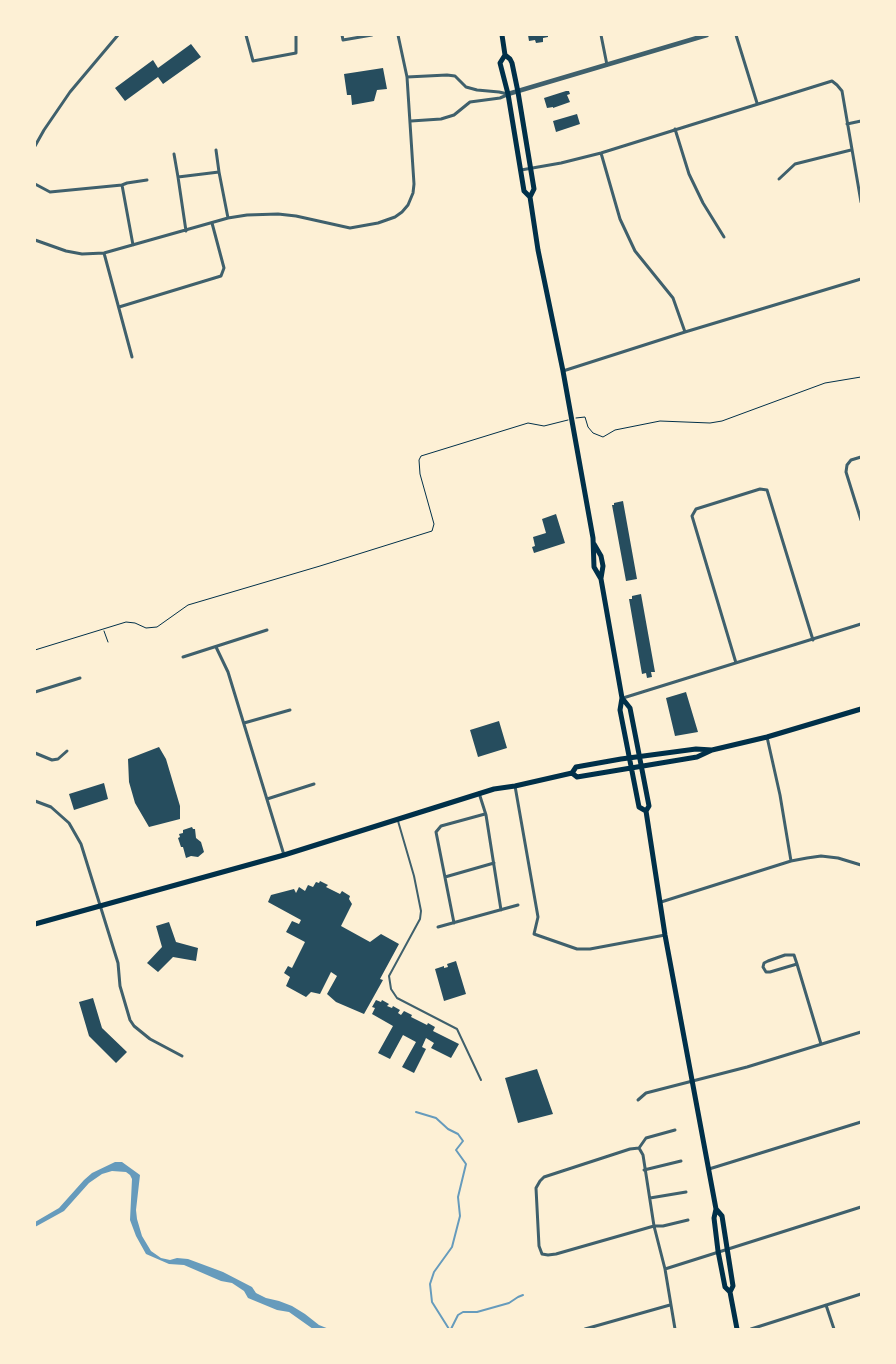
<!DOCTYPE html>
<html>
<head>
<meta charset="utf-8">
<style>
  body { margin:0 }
  #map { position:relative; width:896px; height:1364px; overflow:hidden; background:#fdf0d5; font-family:"DM Sans",sans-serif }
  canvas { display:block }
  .frame { position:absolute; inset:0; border:36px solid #fdf0d5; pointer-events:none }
</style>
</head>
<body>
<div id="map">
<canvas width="896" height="1364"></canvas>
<div class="frame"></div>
</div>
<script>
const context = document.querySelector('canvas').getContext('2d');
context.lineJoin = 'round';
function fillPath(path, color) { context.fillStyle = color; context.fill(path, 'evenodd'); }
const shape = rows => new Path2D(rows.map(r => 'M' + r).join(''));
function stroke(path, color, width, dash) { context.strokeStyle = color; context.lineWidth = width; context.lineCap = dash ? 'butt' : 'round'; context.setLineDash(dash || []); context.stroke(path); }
fillPath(shape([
  [115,1162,122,1162,140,1175,136,1210,137,1219,142,1236,151,1251,161,1258,170,1260,177,1258,188,1259,223,1272,252,1287,256,1293,266,1298,279,1301,292,1306,305,1314,319,1325,329,1329,313,1329,289,1312,277,1310,248,1298,244,1291,232,1283,221,1281,184,1265,169,1264,146,1254,136,1236,130,1220,132,1179,130,1175,126,1172,112,1171,102,1174,89,1183,64,1211,35,1227,35,1222,59,1208,84,1180,92,1173]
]), '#669bbc');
stroke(shape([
  [416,1112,436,1118,448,1129,458,1134,463,1141,456,1150,466,1164,458,1197,460,1216,452,1247,434,1272,430,1284,432,1302,449,1329],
  [451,1329,458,1315,463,1312,477,1312,509,1303,518,1297,523,1295]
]), '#669bbc', 2);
fillPath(shape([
  [528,35,548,35,548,37,543,38,543,42,536,43,535,40,529,41],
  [191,44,201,57,163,84,158,77,125,101,115,88,153,60,158,68],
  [383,68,387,89,377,90,374,101,352,105,351,95,347,95,344,74],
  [566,91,569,91,570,94,567,95,570,102,553,108,553,107,547,108,544,98],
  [577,114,580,124,556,132,553,121],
  [623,501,637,579,626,581,612,505,614,505,614,503],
  [556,514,565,543,534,553,532,547,535,546,533,537,546,533,542,519],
  [641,594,655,672,651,672,652,677,647,678,646,673,642,674,629,599,632,599,632,596],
  [686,692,698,732,675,736,666,698],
  [499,721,507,748,478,757,470,730],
  [159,747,166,759,180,806,180,819,149,827,135,803,129,782,128,759],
  [104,783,108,799,74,810,69,794],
  [192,827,193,829,195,829,196,838,201,842,204,852,198,857,191,856,186,858,183,847,181,847,178,838,180,837,179,834,183,833,183,830],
  [320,881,328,885,326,887,340,894,342,891,350,896,349,899,352,904,341,926,370,942,381,934,399,944,380,979,383,980,364,1014,336,1002,327,994,337,976,331,972,320,994,311,992,306,997,286,986,290,977,284,973,288,966,292,968,305,942,286,932,292,921,299,924,301,920,268,902,271,895,294,889,296,893,299,887,305,891,308,885,313,887,316,882,319,883],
  [169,922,176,942,198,948,196,961,173,957,158,972,147,963,162,947,156,926],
  [456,961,466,994,444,1001,435,969,444,966,444,968,448,967,447,964],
  [93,998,102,1028,127,1052,116,1063,89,1036,79,1002],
  [376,1000,381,1002,382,1000,389,1004,387,1006,392,1008,393,1006,400,1010,398,1013,401,1015,404,1011,412,1015,411,1017,427,1025,428,1023,435,1027,433,1031,459,1044,451,1058,431,1048,434,1043,426,1038,422,1047,426,1049,414,1073,402,1067,416,1042,403,1035,390,1059,378,1053,393,1026,372,1014,375,1008,372,1007],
  [537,1069,553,1114,518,1123,505,1078]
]), '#264d5e');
stroke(shape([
  [576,418,585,417,588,427,593,433,603,437,615,430,660,421,710,423,722,421,825,383,861,377],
  [104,631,108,642],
  [35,650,126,622,135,623,146,628,157,627,188,605,320,566,432,531,434,524,420,474,419,460,421,456,528,423,544,426,568,420]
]), '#003049', 1);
stroke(shape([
  [398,821,414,876,421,911,420,919,389,976,391,989,397,998,457,1029,481,1080]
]), '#3f606c', 2);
stroke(shape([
  [246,35,253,61,296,53,296,35],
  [342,35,343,40,372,35],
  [601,35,607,65],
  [736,35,757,103],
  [407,77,447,75,455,76,466,87,477,90,499,92,508,94],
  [411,121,441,119,454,115,470,102,500,98,507,95],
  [847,124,861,121],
  [675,129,689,174,703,203,724,237],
  [35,146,44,130,70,92,118,35],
  [216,150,219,172],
  [601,153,620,219,635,251,673,298,685,332],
  [174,154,178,177],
  [521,170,561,163,601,153,832,81,837,85,842,91,861,202],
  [779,179,795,164,851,150],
  [35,184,50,192,122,185,133,245],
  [122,185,127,183,147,180],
  [186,231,178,177,219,172,228,218],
  [35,240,66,251,82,254,104,253,228,218,247,215,278,214,296,216,350,228,378,223,395,217,402,212,408,205,413,193,414,184,407,77,398,35],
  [104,253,132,357],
  [119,307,221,276,224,268,212,223],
  [563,371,685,332,861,279],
  [861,457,851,460,847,465,846,472,861,520],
  [216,647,228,672,284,855],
  [183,657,267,630],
  [736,663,692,516,696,509,760,489,767,490,813,640],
  [35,692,80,678],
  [623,698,861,624],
  [244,723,290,710],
  [767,737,780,795,791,861],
  [35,753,52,760,58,759,67,751],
  [515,786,538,917,534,934,577,949,590,949,665,935],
  [479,793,486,815,501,910],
  [267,799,314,784],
  [35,801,51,807,69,823,81,844,118,963,120,986,130,1020,134,1026,150,1039,182,1056],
  [445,877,494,863],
  [661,902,791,861,807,858,821,856,838,858,861,865],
  [454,923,436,832,441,826,485,814],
  [438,927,518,905],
  [797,964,770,972,766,972,763,967,764,963,768,961,785,955,794,955,797,964,821,1044],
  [638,1100,646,1093,747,1067,861,1032],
  [639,1148,630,1149,544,1177,540,1181,536,1188,539,1246,542,1254,548,1255,556,1254,654,1226,663,1226,688,1220],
  [639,1148,643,1155,654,1226,665,1269,675,1329],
  [639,1148,646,1138,675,1130],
  [709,1169,861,1122],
  [644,1170,681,1161],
  [650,1198,686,1192],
  [665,1269,861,1207],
  [826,1305,834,1329],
  [585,1329,670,1305],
  [751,1329,861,1294]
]), '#3f606c', 3);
stroke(shape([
  [508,94,707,35]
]), '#3f606c', 4.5);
stroke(shape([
  [502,35,505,55,510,59,512,63,518,92,534,189,530,197,538,250,563,371,593,538,594,567,601,579,622,698,620,710,639,807,646,811],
  [505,55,500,63,508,94,524,191,530,197],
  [594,544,601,556,603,566,601,578],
  [622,698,630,708,638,749,649,806,646,811,665,935,716,1209,714,1218,718,1251,725,1287,730,1292,737,1329],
  [572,773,576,767,621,759,696,749,712,750],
  [35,924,284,855,494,789,515,786,572,773,577,777,697,757,712,750,767,737,861,709],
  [716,1209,722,1216,733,1286,730,1292]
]), '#003049', 5);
</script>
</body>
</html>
